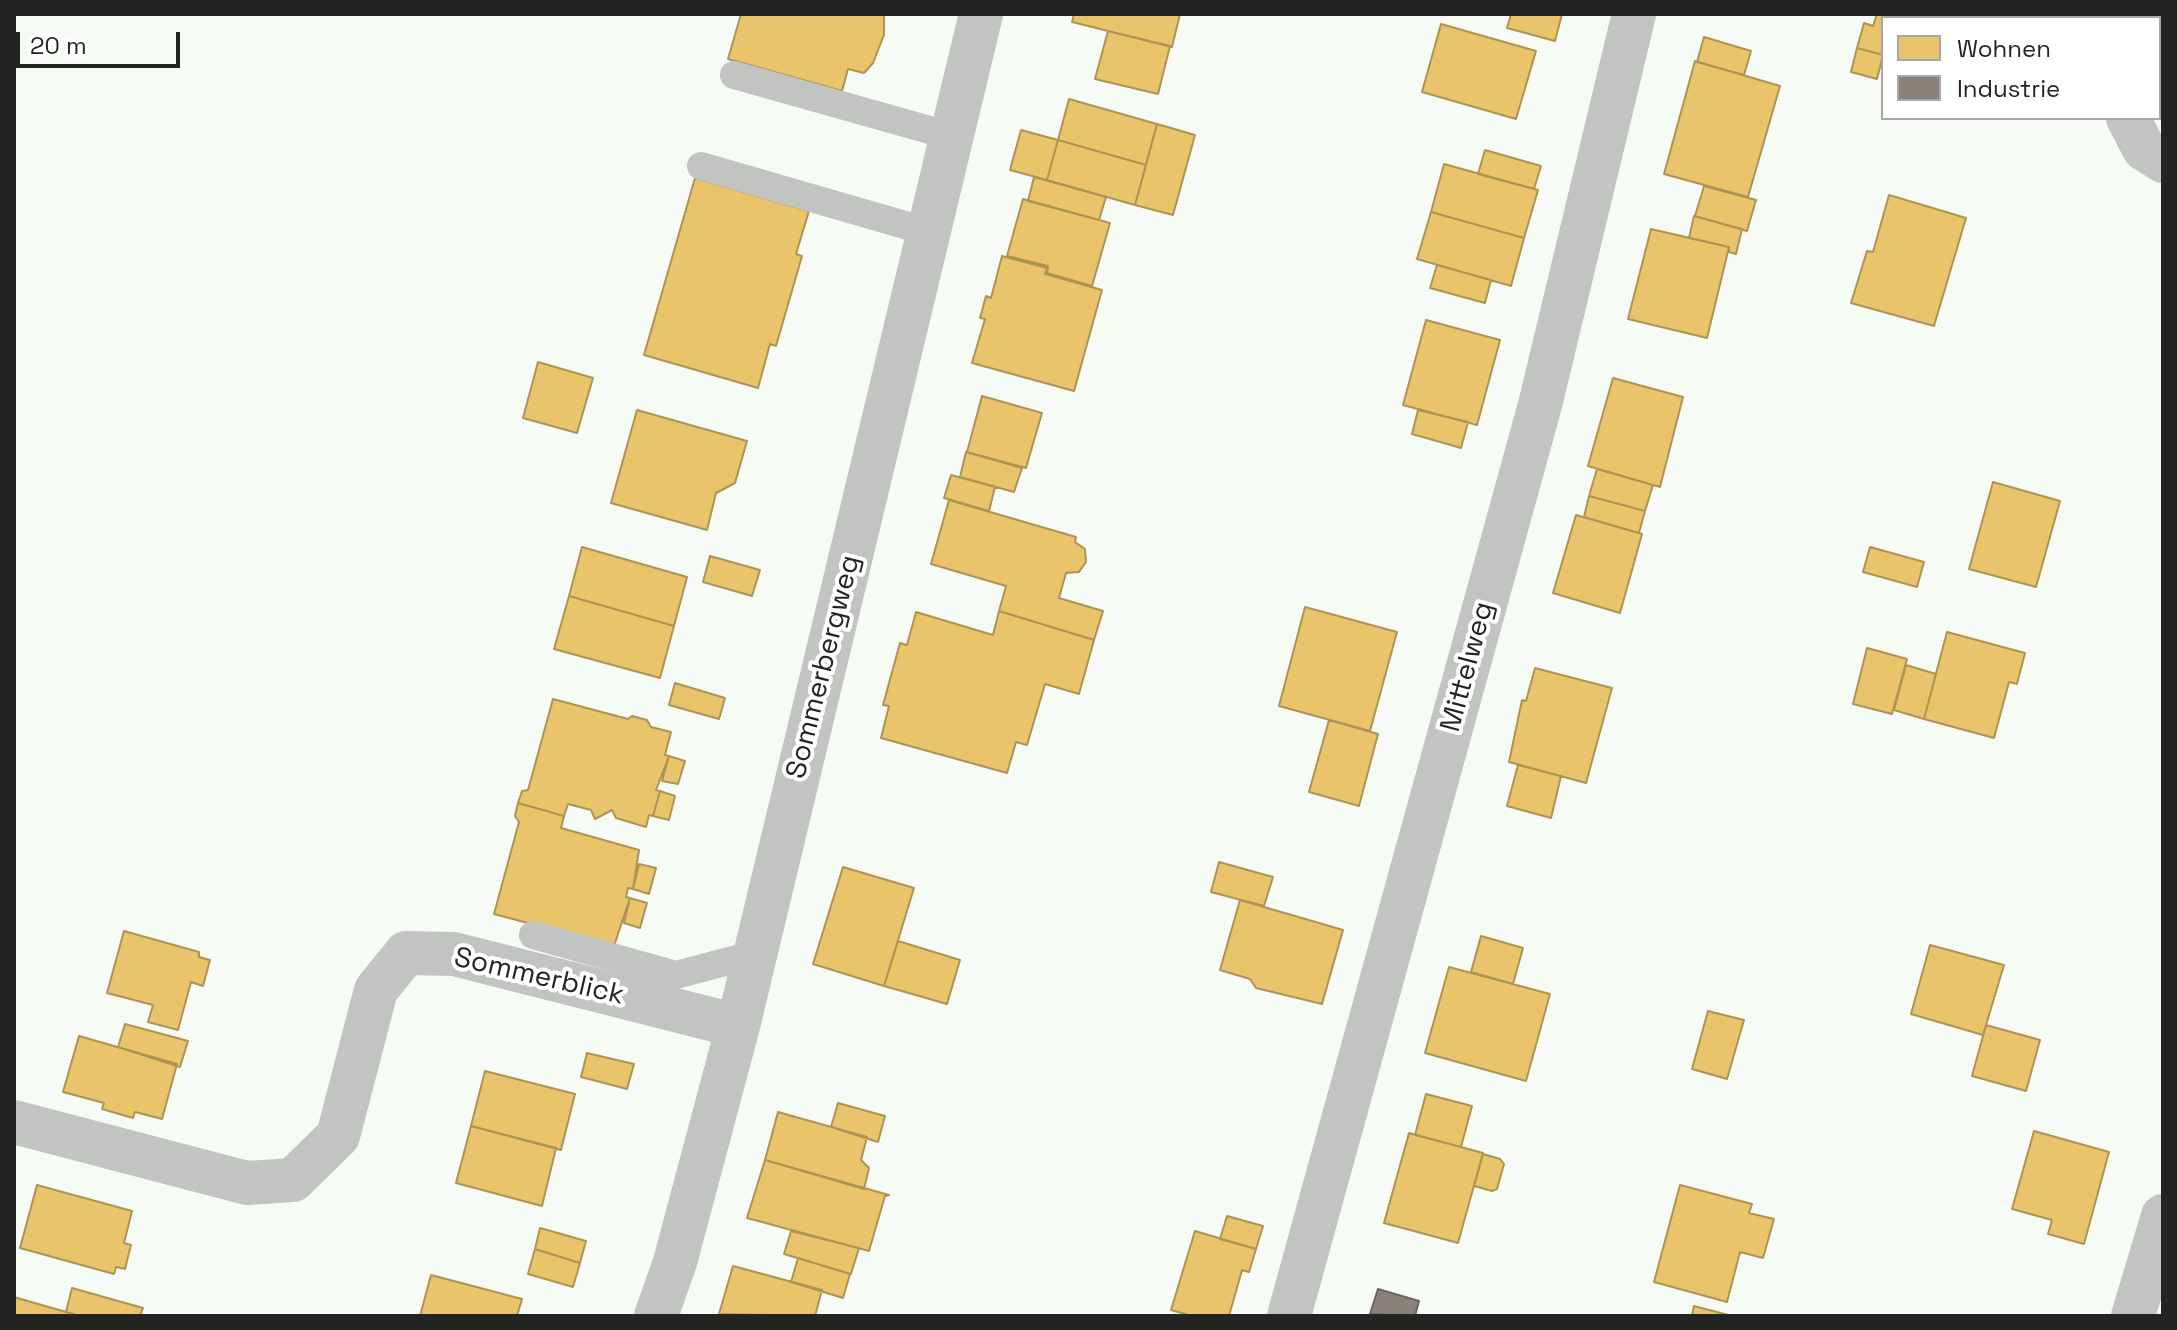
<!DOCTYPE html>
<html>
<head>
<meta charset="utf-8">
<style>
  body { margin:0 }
  #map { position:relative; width:2177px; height:1330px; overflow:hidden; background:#f6fcf5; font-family:"Space Grotesk",sans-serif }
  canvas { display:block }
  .frame { position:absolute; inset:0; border:16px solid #222521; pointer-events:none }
  .legend { position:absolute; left:1881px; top:16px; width:280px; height:104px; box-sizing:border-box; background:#fff; border:2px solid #a7a8a6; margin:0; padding:10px 14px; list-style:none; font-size:24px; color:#222521 }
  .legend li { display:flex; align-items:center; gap:16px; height:40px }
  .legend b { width:40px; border:2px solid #a7a8a6 }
  .scale { position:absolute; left:16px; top:32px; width:164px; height:36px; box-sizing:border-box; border:4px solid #222521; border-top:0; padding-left:10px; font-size:24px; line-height:28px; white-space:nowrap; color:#222521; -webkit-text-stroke:6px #fff; paint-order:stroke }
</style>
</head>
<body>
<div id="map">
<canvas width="2177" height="1330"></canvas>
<div class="frame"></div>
<ul class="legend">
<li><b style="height:22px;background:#e9c46a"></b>Wohnen</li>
<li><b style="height:22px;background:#8a817c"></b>Industrie</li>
</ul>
<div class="scale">20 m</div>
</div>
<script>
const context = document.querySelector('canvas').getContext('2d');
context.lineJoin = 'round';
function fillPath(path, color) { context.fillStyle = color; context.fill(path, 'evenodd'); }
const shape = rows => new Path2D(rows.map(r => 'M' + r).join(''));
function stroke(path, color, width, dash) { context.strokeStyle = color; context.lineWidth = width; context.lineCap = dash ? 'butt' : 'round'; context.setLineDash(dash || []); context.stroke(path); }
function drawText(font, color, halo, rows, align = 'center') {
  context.font = font + ' "Space Grotesk",sans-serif'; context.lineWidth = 8; context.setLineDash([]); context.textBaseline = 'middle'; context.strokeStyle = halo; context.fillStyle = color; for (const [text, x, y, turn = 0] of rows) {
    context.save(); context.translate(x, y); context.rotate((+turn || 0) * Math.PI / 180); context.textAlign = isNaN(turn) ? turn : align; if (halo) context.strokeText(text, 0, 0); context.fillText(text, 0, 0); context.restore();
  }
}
const homes = shape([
  [741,14,884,14,884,35,873,63,864,73,848,69,842,91,728,59,741,14],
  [1074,14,1180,14,1172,47,1072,22,1074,14],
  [1511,14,1562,14,1555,41,1507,28,1511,14],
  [1877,14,1997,14,1996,18,1883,18,1883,55,1857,48,1864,23,1873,26,1877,14],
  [1441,24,1536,51,1516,119,1422,92,1441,24],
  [1108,31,1170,46,1158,94,1095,79,1108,31],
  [1704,37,1751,51,1744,75,1697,62,1704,37],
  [1857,48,1883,55,1877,79,1851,72,1857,48],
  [1695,61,1780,86,1748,197,1664,174,1695,61],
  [1069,99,1157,124,1146,165,1058,140,1069,99],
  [1157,124,1195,135,1173,215,1135,205,1157,124],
  [1021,130,1058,140,1047,180,1010,170,1021,130],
  [1058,140,1146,165,1135,205,1047,180,1058,140],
  [1485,150,1541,166,1534,189,1478,174,1485,150],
  [1444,164,1538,190,1524,238,1431,212,1444,164],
  [1034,177,1106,197,1099,220,1028,201,1034,177],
  [695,178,809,211,796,254,802,256,776,346,770,344,758,388,644,355,695,178],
  [1704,186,1756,200,1747,231,1695,216,1704,186],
  [1889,195,1966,218,1934,326,1851,303,1867,251,1873,252,1889,195],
  [1023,199,1110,223,1092,286,1047,273,1048,266,1007,256,1023,199],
  [1431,212,1524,238,1511,286,1417,259,1431,212],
  [1694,216,1742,229,1736,254,1729,252,1729,247,1689,238,1694,216],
  [1651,229,1729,247,1707,338,1628,319,1651,229],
  [1002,256,1047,268,1045,274,1102,290,1074,391,972,363,985,319,980,318,986,296,991,298,1002,256],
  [1437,265,1491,280,1485,303,1430,288,1437,265],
  [1426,320,1500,340,1477,425,1403,405,1426,320],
  [538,362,593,378,577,433,523,418,538,362],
  [1613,378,1683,397,1660,487,1588,466,1613,378],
  [982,396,1042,413,1026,468,967,452,982,396],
  [637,410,747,441,735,483,716,493,707,530,611,503,637,410],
  [1418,410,1468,422,1461,448,1412,434,1418,410],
  [966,452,1022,468,1014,492,960,477,966,452],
  [1597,469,1653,485,1645,511,1589,496,1597,469],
  [951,475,995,487,989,511,944,498,951,475],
  [1993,482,2060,501,2036,587,1969,569,1993,482],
  [1589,496,1645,511,1639,533,1584,517,1589,496],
  [949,500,1076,537,1075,542,1085,549,1086,562,1079,572,1066,573,1059,598,1103,611,1094,640,999,611,1006,586,931,564,949,500],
  [1576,515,1642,534,1620,613,1553,593,1576,515],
  [582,547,687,577,674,626,569,596,582,547],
  [1870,547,1924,562,1917,587,1863,572,1870,547],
  [710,556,760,570,752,596,703,582,710,556],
  [569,596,674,626,660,678,554,649,569,596],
  [1305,607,1397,632,1370,731,1279,706,1305,607],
  [999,611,1094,640,1079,694,1045,684,1027,745,1016,742,1007,773,881,738,889,706,883,705,900,643,907,645,916,612,993,635,999,611],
  [1947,632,2025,653,2017,684,2009,682,1994,738,1924,719,1947,632],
  [1867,648,1907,659,1892,714,1853,704,1867,648],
  [1906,665,1936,674,1924,719,1894,710,1906,665],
  [1535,668,1612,688,1586,783,1509,762,1522,700,1526,701,1535,668],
  [675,683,725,698,719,719,669,705,675,683],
  [553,699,628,719,632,716,647,720,651,727,671,732,665,755,669,756,656,790,660,791,653,816,649,815,646,827,616,818,612,810,595,819,591,810,568,804,564,816,518,803,522,791,528,790,553,699],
  [1329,720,1378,734,1359,806,1309,792,1329,720],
  [669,756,685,761,678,784,662,781,669,756],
  [1518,765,1561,776,1551,818,1507,806,1518,765],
  [660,791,675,796,669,820,653,816,660,791],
  [518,803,564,816,561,828,639,850,633,889,628,888,626,897,630,898,614,946,494,914,519,822,515,816,518,803],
  [1219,862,1273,877,1264,906,1211,892,1219,862],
  [639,864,656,868,649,894,633,889,639,864],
  [843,867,914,888,884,986,813,964,843,867],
  [630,898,647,903,640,928,624,923,630,898],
  [1240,900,1343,930,1322,1004,1256,988,1250,979,1220,970,1240,900],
  [124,931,199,952,199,957,210,960,203,986,191,982,178,1030,148,1022,153,1005,107,993,124,931],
  [1481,936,1523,948,1513,984,1471,972,1481,936],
  [898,941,960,960,947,1004,884,986,898,941],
  [1930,945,2004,965,1983,1035,1911,1014,1930,945],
  [1449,967,1550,994,1526,1081,1425,1053,1449,967],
  [1708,1011,1744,1020,1727,1079,1692,1069,1708,1011],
  [125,1024,188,1041,180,1067,118,1047,125,1024],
  [1986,1025,2040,1040,2026,1091,1972,1076,1986,1025],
  [79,1036,177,1064,162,1119,135,1112,133,1118,102,1109,104,1103,63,1092,79,1036],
  [587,1053,634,1064,627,1089,581,1077,587,1053],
  [485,1071,575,1094,561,1150,471,1126,485,1071],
  [1426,1094,1472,1106,1461,1147,1415,1135,1426,1094],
  [838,1103,885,1116,878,1142,831,1127,838,1103],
  [778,1112,867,1137,861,1160,869,1168,864,1189,765,1160,778,1112],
  [471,1126,556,1148,542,1206,456,1183,471,1126],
  [2034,1131,2109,1152,2084,1244,2048,1234,2052,1220,2012,1209,2034,1131],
  [1409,1133,1483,1153,1458,1243,1384,1223,1409,1133],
  [1483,1154,1500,1159,1504,1164,1497,1189,1492,1191,1474,1186,1483,1154],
  [765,1160,889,1195,885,1196,869,1251,747,1218,765,1160],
  [37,1185,132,1211,124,1243,131,1245,125,1269,116,1267,114,1274,20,1248,37,1185],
  [1680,1185,1752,1204,1749,1213,1774,1219,1763,1258,1740,1252,1727,1302,1654,1282,1680,1185],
  [1227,1216,1263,1226,1256,1249,1220,1239,1227,1216],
  [540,1228,586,1241,580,1263,535,1249,540,1228],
  [791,1231,859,1248,851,1274,784,1254,791,1231],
  [1195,1231,1256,1249,1249,1272,1242,1270,1229,1316,1192,1316,1171,1310,1195,1231],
  [535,1249,580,1263,573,1287,528,1274,535,1249],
  [798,1258,850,1274,843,1298,791,1282,798,1258],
  [733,1266,822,1290,815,1316,719,1314,733,1266],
  [431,1275,522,1299,517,1316,420,1316,431,1275],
  [72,1288,143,1308,140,1316,80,1316,66,1312,72,1288],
  [14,1297,66,1312,80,1316,14,1316,14,1297],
  [1694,1306,1732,1316,1692,1316,1694,1306]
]);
fillPath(homes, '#e9c46a');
stroke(homes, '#ad9454', 2);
const industry = shape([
  [1378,1289,1419,1301,1415,1316,1370,1314,1378,1289]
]);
fillPath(industry, '#8a817c');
stroke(industry, '#6b6561', 2);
stroke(shape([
  [734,75,951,136],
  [701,166,929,232],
  [533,935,676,975,755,954]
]), '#c2c4c1', 28);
stroke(shape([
  [2134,18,2134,14],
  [2128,118,2144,149,2163,161],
  [14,1122,247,1183,293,1180,338,1136,376,990,406,953,454,954,738,1026],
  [656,1316,675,1262,738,1026,981,14],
  [1289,1316,1540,405,1634,14],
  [2133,1316,2163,1216]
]), '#c2c4c1', 44);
drawText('28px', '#222521', '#fff', [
  ["Sommerbergweg",824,667,-76],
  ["Mittelweg",1468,667,-75],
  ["Sommerblick",539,977,13]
]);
</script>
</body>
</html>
